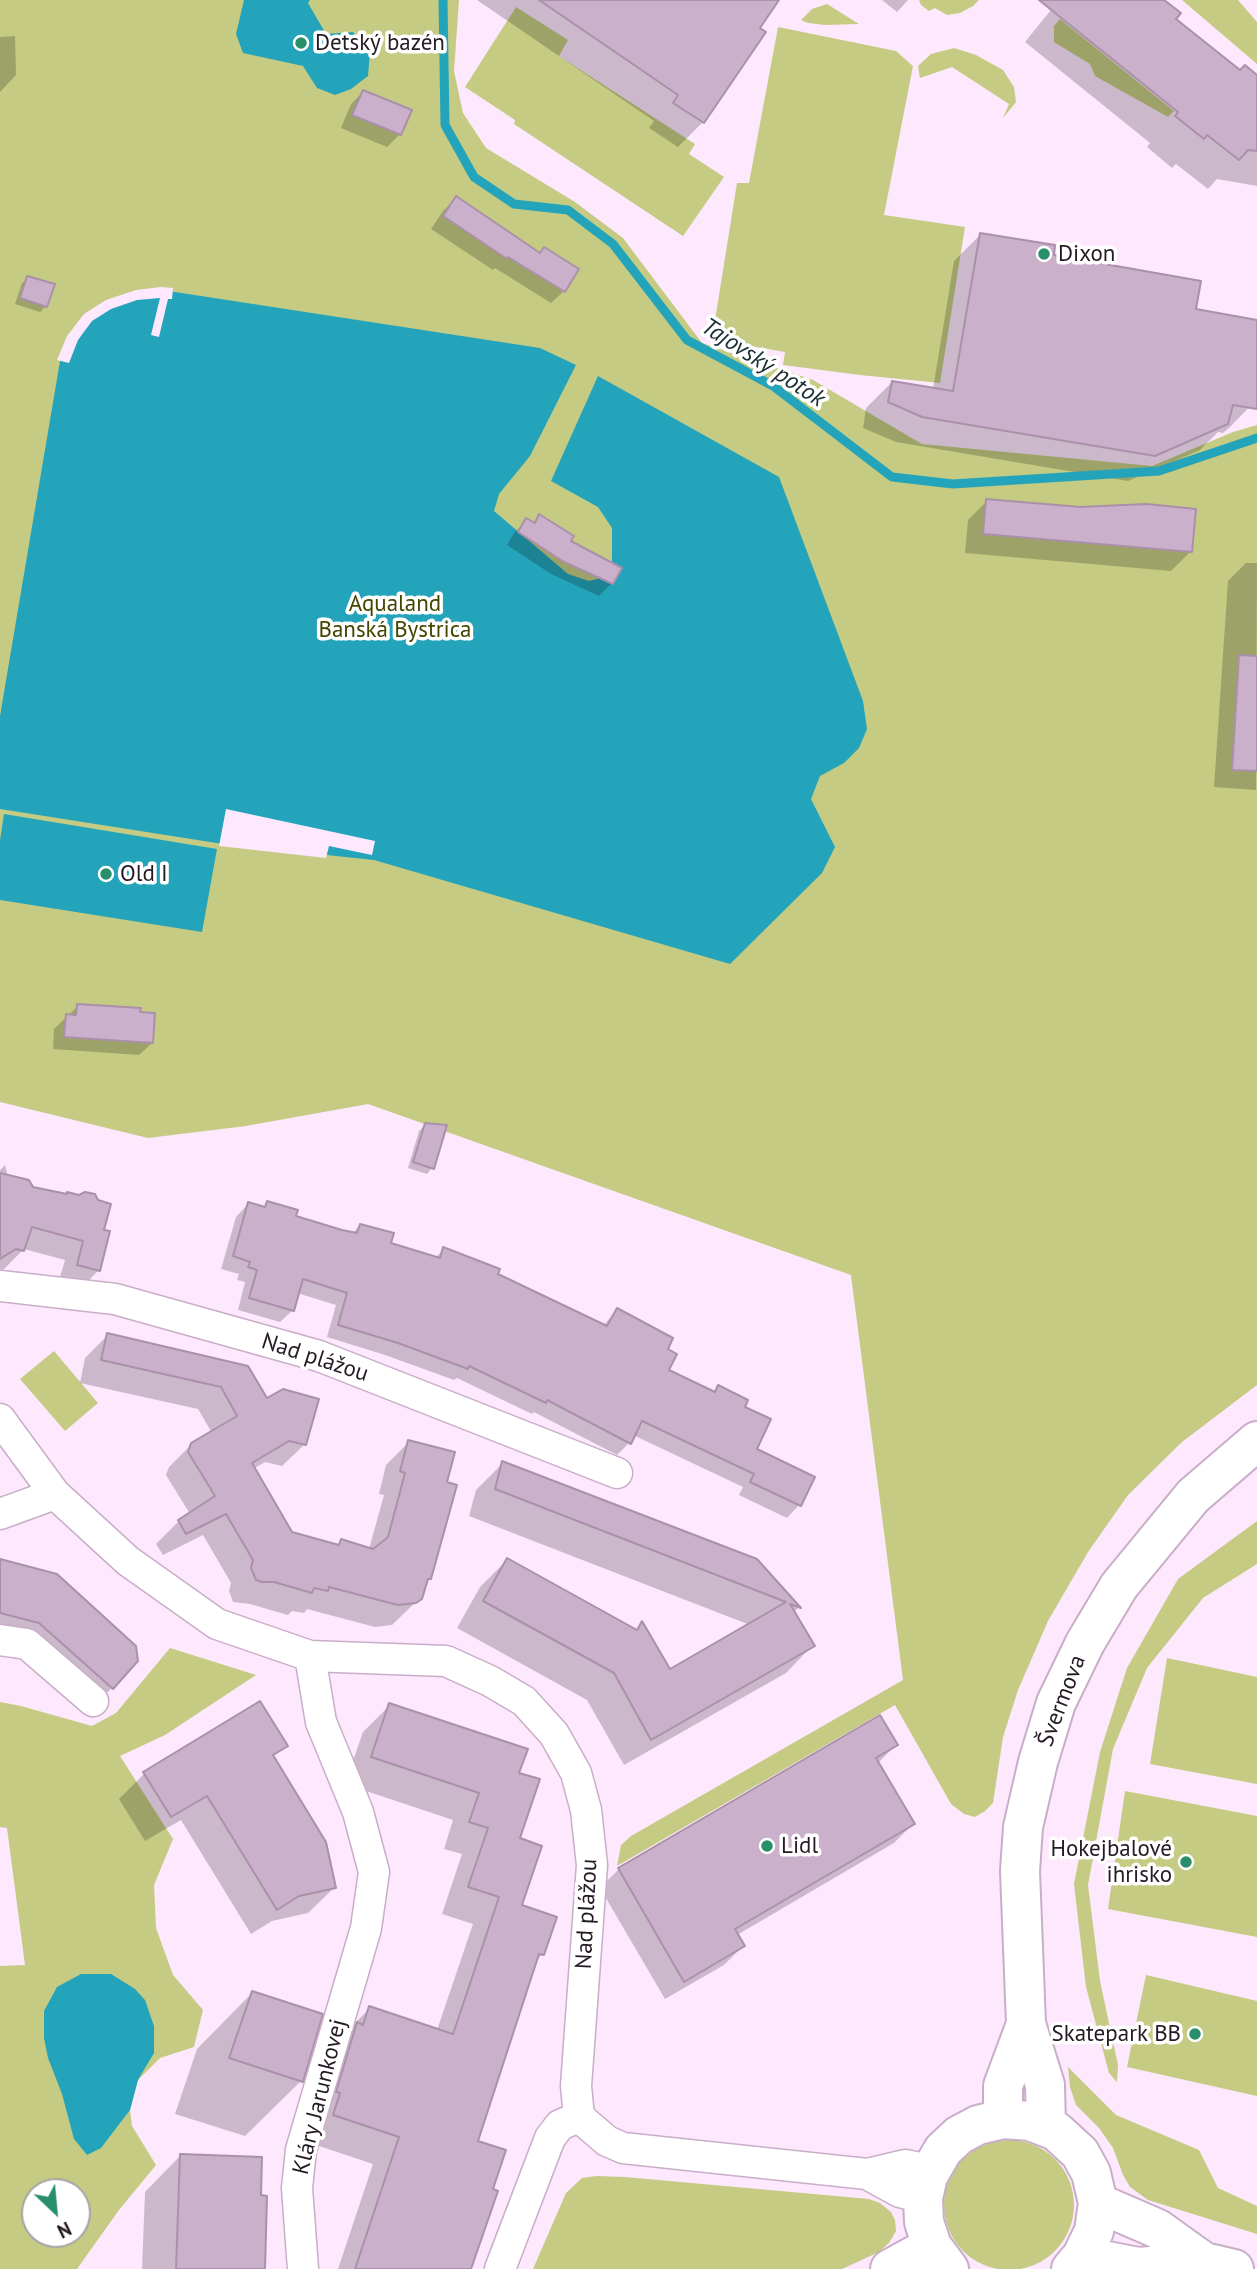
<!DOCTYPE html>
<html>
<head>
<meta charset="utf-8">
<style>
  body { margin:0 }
  #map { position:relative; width:1257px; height:2269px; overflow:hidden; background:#fee8fe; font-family:"PT Sans",sans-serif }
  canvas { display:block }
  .north { position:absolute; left:21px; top:2178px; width:70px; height:70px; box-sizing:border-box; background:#fff; border:2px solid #a7a3a7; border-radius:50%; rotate:154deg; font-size:19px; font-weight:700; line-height:28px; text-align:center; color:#241a24 }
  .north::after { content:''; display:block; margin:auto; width:24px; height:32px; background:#298f6b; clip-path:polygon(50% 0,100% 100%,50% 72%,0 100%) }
</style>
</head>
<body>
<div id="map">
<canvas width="1257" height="2269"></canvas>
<div class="north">N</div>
</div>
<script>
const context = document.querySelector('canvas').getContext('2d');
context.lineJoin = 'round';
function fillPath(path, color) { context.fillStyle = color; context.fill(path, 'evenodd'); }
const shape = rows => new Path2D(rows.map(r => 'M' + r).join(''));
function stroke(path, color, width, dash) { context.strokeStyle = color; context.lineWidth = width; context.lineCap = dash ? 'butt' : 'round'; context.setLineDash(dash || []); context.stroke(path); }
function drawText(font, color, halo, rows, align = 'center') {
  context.font = font + ' "PT Sans",sans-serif'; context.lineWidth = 7; context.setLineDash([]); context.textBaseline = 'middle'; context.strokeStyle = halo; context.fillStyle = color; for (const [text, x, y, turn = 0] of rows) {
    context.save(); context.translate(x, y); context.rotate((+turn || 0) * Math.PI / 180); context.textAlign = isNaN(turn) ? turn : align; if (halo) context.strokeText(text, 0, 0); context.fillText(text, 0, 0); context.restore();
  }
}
fillPath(shape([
  [0,0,459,0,454,71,463,113,486,148,575,202,623,238,702,343,813,380,922,444,1152,466,1233,432,1257,425,1257,1385,1182,1442,1128,1495,1088,1552,1048,1621,1018,1690,1003,1737,993,1803,985,1811,975,1817,964,1814,951,1804,895,1705,617,1866,621,1845,631,1836,903,1680,851,1275,368,1104,246,1126,148,1138,0,1102],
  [919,0,979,0,973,6,960,13,947,15,935,8,929,11,921,5],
  [1182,0,1238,0,1257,22,1257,64],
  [827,4,859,24,825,25,808,23,801,20,812,9],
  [516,7,568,40,559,56,695,144,689,154,724,177,683,236,514,124,515,120,465,87],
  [1060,19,1174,111,1168,117,1095,76,1090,64,1054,42,1054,26],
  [778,27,896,51,913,66,884,215,965,227,940,383,860,375,783,365,785,352,712,339,737,183,749,183],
  [954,48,976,55,1003,70,1014,87,1016,102,1003,118,1009,104,952,67,920,78,918,66,931,54],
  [54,1351,98,1403,65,1431,20,1379],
  [1257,1521,1257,1564,1203,1598,1147,1668,1113,1749,1088,1885,1100,1981,1118,2065,1117,2082,1109,2073,1086,1987,1074,1884,1100,1752,1127,1668,1178,1579],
  [170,1648,256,1675,165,1735,120,1756,173,1839,154,1885,156,1928,173,1975,203,2010,194,2047,160,2058,138,2080,130,2110,132,2126,156,2165,119,2210,77,2269,0,2269,0,1966,25,1965,7,1828,0,1827,0,1702,21,1706,92,1726,116,1713],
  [35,2192,77,2192,77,2234,35,2234],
  [1167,1658,1257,1677,1257,1784,1150,1764],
  [1125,1791,1257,1816,1257,1937,1108,1909],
  [1146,1975,1257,2001,1257,2096,1127,2067],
  [1068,2067,1116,2115,1199,2150,1218,2188,1257,2206,1257,2234,1148,2200,1130,2187,1123,2175,1113,2148,1099,2128,1076,2105,1070,2087],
  '944 2205a65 65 0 1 1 130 0a65 65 0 1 1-130 0Z',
  [597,2176,625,2177,869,2199,880,2203,891,2212,895,2220,896,2231,889,2243,879,2252,842,2269,533,2269,566,2193,582,2178]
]), '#c5cb82');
fillPath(shape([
  [244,0,310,0,308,3,326,34,353,32,370,52,368,76,351,89,335,95,317,88,303,66,243,53,236,34],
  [162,290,540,348,576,365,530,456,499,494,494,511,568,574,589,581,612,575,612,528,598,507,551,481,598,376,779,477,863,701,867,729,859,748,844,763,820,776,811,799,835,847,822,873,730,964,374,860,223,844,0,809,0,716,60,361,70,338,86,316],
  [4,814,217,849,202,932,0,900,0,840],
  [81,1974,111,1974,135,1989,145,2000,154,2026,154,2053,138,2080,130,2110,101,2148,87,2155,74,2139,62,2094,48,2058,44,2038,44,2011,57,1987]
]), '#24a4bb');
fillPath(shape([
  [161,287,173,288,172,299,168,299,159,337,151,335,160,298,137,300,111,309,92,321,78,340,69,363,57,360,67,336,84,314,106,300,136,290],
  [226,809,375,841,372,855,329,846,326,858,219,846]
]), '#fee8fe');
fillPath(shape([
  [477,0,777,0,758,29,703,122,678,147,649,128,654,121],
  [882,0,908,0,897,12],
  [1059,0,1161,0,1174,19,1240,72,1257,77,1257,186,1217,179,1208,189,1176,164,1172,168,1147,147,1150,143,1025,42],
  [15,36,16,75,0,92,0,37],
  [363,92,400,134,387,147,341,128,351,104],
  [456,198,564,291,551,303,495,268,493,270,431,229,443,211],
  [980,235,1194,311,1257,322,1256,400,1230,427,1223,433,1218,432,1200,450,1128,481,896,442,863,428,866,408,892,382,933,389,954,261],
  [28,278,46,306,40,312,15,304,22,283],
  [987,501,1080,509,1190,552,1171,571,965,553,968,520],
  [539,516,612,583,599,596,551,574,507,545,514,533,527,520,533,523],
  [1246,563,1257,563,1256,790,1214,787,1228,581],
  [78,1006,152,1043,139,1055,53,1049,54,1029],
  [425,1125,432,1168,427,1174,408,1168,419,1131],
  [5,1165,8,1177,108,1233,98,1271,79,1290,58,1284,65,1260,24,1249,3,1270,0,1269,0,1170],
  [267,1203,294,1217,352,1234,360,1225,389,1244,435,1258,444,1249,603,1326,617,1310,665,1350,667,1371,713,1393,719,1388,742,1407,754,1450,812,1478,799,1505,787,1518,739,1495,743,1487,633,1435,629,1443,617,1455,534,1412,532,1414,457,1378,454,1380,385,1355,327,1337,336,1305,297,1293,293,1310,280,1322,238,1310,245,1282,237,1280,239,1274,221,1269,236,1217,248,1204,262,1208],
  [108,1335,266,1401,305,1444,282,1466,265,1462,253,1469,291,1534,336,1546,341,1541,369,1549,384,1495,379,1494,386,1465,409,1442,445,1483,430,1579,424,1584,420,1598,392,1625,375,1627,307,1609,304,1613,292,1611,288,1615,250,1604,233,1602,229,1591,231,1583,203,1535,163,1555,156,1544,179,1521,190,1514,166,1475,169,1467,192,1444,212,1433,198,1409,80,1383,85,1358],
  [503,1463,756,1561,798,1608,793,1613,812,1646,786,1673,624,1765,587,1700,457,1628,480,1587,507,1560,635,1631,642,1624,669,1671,750,1625,469,1516,476,1490],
  [0,1566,112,1688,93,1707,0,1636],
  [390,1705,517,1774,520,1906,542,1954,535,1962,476,2142,491,2190,470,2269,338,2269,373,2164,307,2142,343,2035,370,2008,437,2030,473,1924,442,1914,462,1854,444,1849,453,1820,345,1784,363,1732],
  [285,1745,272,1758,334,1888,308,1913,272,1921,251,1934,181,1820,145,1841,119,1799,144,1774],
  [896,1745,877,1764,913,1824,894,1843,737,1935,743,1946,724,1965,665,1999,600,1888,619,1869],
  [252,1993,301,2081,245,2136,175,2114,197,2049],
  [180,2156,262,2269,142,2269,145,2192]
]), '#0003');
stroke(shape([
  [443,0,445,125,474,177,514,204,568,210,613,244,687,340,773,386,892,477,953,484,1159,471,1257,438]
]), '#24a4bb', 9);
const building = shape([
  [539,0,779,0,760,28,766,32,704,123,673,103,678,95,539,0],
  [1039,0,1164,0,1181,13,1176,19,1240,70,1245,65,1257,75,1257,151,1248,150,1239,160,1207,135,1204,139,1175,116,1178,112,1039,0],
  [363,90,412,110,401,135,352,115,363,90],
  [456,196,540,253,544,247,579,269,565,292,508,257,507,259,443,216,456,196],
  [980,233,1055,245,1054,255,1201,281,1196,309,1257,320,1257,409,1233,405,1228,424,1155,456,922,417,888,402,892,381,953,391,980,233],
  [27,276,55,284,47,307,20,298,27,276],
  [986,499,1080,507,1147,504,1196,509,1192,552,983,534,986,499],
  [539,514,574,536,571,541,622,568,613,584,564,562,518,532,526,518,535,523,539,514],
  [1239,655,1257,656,1257,771,1232,770,1239,655],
  [77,1004,141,1008,140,1012,155,1013,153,1043,64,1037,66,1014,76,1015,77,1004],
  [425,1123,447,1125,434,1169,413,1162,425,1123],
  [0,1173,29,1180,33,1187,67,1194,67,1192,79,1195,85,1192,95,1194,98,1200,111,1204,104,1230,110,1231,100,1271,77,1265,83,1241,32,1227,24,1251,16,1249,0,1259,0,1173],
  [267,1201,298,1210,296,1216,342,1230,357,1233,360,1224,394,1233,391,1243,440,1258,443,1247,500,1269,498,1274,607,1326,617,1308,673,1338,668,1349,677,1354,669,1370,715,1392,718,1385,748,1400,745,1407,771,1419,757,1449,815,1477,801,1506,750,1482,754,1474,642,1421,631,1444,547,1400,546,1403,469,1366,468,1369,398,1343,338,1325,347,1293,303,1279,294,1311,249,1298,257,1270,248,1267,250,1262,233,1256,248,1202,265,1207,267,1201],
  [107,1333,248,1366,267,1398,283,1389,319,1399,306,1445,289,1441,252,1463,292,1532,339,1545,341,1539,373,1549,388,1537,405,1473,400,1471,408,1440,455,1452,447,1482,457,1485,431,1579,428,1579,422,1599,416,1603,398,1605,329,1587,328,1591,314,1588,312,1593,274,1582,262,1582,256,1580,251,1568,253,1560,226,1514,186,1534,178,1520,215,1496,188,1452,191,1443,237,1416,221,1387,101,1360,107,1333],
  [502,1461,757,1559,801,1608,790,1604,815,1646,651,1740,614,1673,483,1601,507,1558,637,1630,642,1621,670,1669,786,1602,495,1489,502,1461],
  [0,1559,57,1574,136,1646,138,1661,113,1689,39,1623,0,1613,0,1559],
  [260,1701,288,1746,273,1755,326,1842,336,1888,299,1896,277,1910,207,1796,171,1817,143,1772,260,1701],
  [389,1703,528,1749,519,1773,540,1779,520,1838,542,1846,522,1905,557,1917,544,1955,539,1954,478,2141,506,2150,493,2189,498,2191,471,2269,355,2269,399,2137,333,2115,340,2093,336,2092,357,2022,363,2025,369,2006,453,2034,499,1897,468,1887,488,1828,469,1822,479,1793,371,1757,389,1703],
  [880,1715,898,1745,876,1758,915,1824,735,1929,745,1946,684,1982,618,1868,880,1715],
  [252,1991,323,2014,303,2082,229,2058,252,1991],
  [180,2154,262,2157,261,2195,267,2196,265,2269,176,2269,180,2154]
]);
fillPath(building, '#cab0ca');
stroke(building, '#aa90a9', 2);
const street = shape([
  [0,1286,115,1299,319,1356,617,1473],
  [0,1419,55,1494,128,1561,217,1624,310,1656,446,1661,490,1681,524,1701,554,1734,576,1773,586,1810,592,1865,576,2086,579,2117,607,2141,623,2148,867,2174,905,2165,931,2170],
  [0,1514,55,1494],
  [0,1640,27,1644,93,1701],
  [867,2174,900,2192,923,2198],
  [303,2269,297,2188,301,2150,366,1928,374,1872,358,1812,321,1722,310,1656],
  [500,2269,550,2138,560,2125,579,2117]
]);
const secondary = shape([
  [1003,2119,1003,2086,1026,2024],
  [1046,2126,1045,2085,1026,2024,1020,1871,1023,1827,1038,1762,1056,1703,1085,1643,1119,1586,1193,1496,1257,1441],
  [1098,2203,1158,2229,1204,2262],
  [1082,2256,1138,2267,1204,2262,1234,2269],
  [890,2269,932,2246],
  [949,2269,932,2246,924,2222,923,2198,928,2176,943,2150,959,2135,978,2125,1003,2119,1030,2121,1056,2131,1080,2153,1091,2173,1098,2203,1094,2231,1082,2256,1071,2269]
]);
stroke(street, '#c8aec7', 33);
stroke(secondary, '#c8aec7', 42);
stroke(street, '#fff', 30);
stroke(secondary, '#fff', 38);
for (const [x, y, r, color] of [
  [301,43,7,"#298f6b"],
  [1044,254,7,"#298f6b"],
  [106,874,7,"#298f6b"],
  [767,1846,7,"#298f6b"],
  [1186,1862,7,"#298f6b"],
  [1195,2034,7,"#298f6b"]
]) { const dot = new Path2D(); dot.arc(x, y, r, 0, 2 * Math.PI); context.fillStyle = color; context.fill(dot); stroke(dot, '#fff', 2.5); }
drawText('23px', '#241a24', '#fff', [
  ["Detský bazén",315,43],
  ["Dixon",1058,254],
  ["Old I",120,874],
  ["Lidl",781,1846],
  ["Hokejbalové",1172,1849,"right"],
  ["ihrisko",1172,1875,"right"],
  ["Skatepark BB",1181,2034,"right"]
], 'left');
drawText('23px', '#434500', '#fff', [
  ["Aqualand",395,604],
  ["Banská Bystrica",395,630]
]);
drawText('23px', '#241a24', '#fff', [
  ["Nad plážou",315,1358,18],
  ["Švermova",1062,1701,-69],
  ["Nad plážou",587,1914,-87],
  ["Kláry Jarunkovej",320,2097,-76]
]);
drawText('italic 24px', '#1a2f33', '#fff', [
  ["Tajovský potok",763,363,33]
]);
</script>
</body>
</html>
